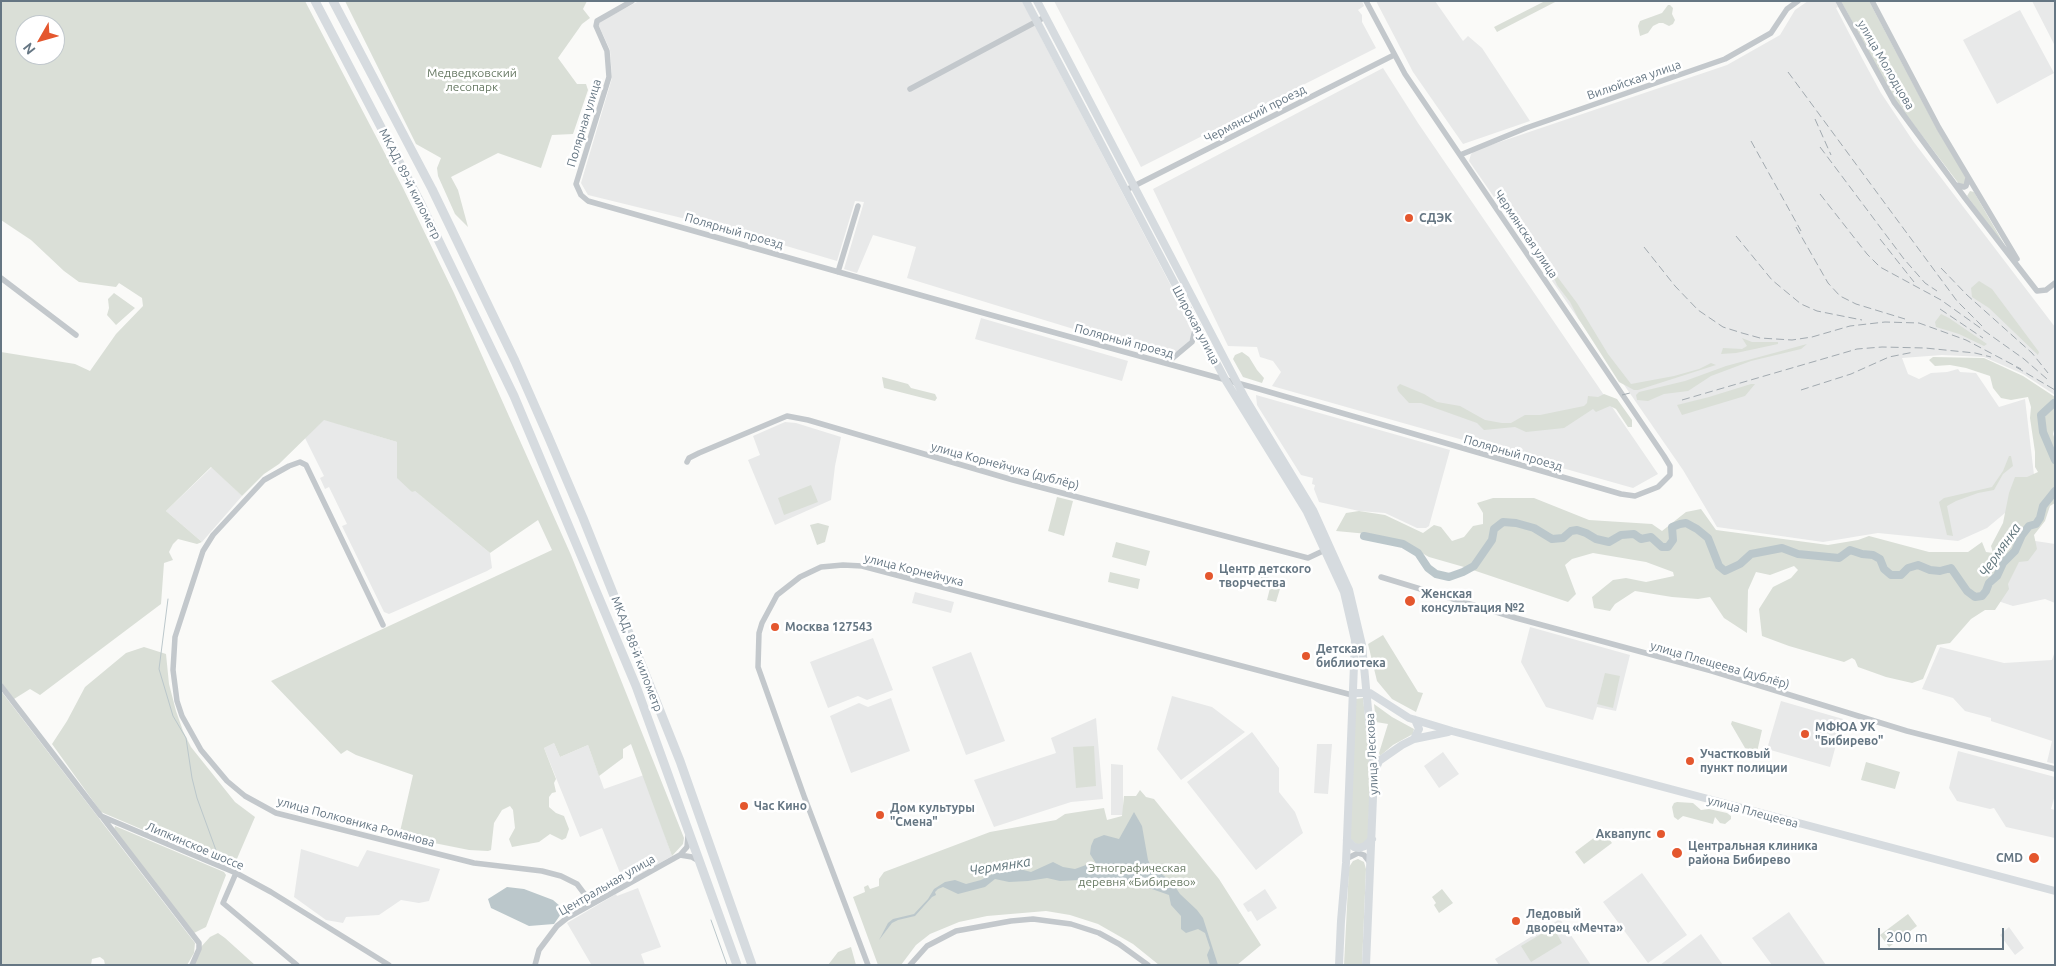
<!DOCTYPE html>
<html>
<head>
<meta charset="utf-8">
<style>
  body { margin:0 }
  #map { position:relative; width:2056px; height:966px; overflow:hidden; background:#fafaf8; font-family:Ubuntu,sans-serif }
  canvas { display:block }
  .frame { position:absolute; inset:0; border:2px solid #657683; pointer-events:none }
  .north { position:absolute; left:15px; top:15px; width:50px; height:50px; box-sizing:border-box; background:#fff; border:1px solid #c1c8cd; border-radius:50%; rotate:232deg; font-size:14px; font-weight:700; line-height:20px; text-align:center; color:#657683 }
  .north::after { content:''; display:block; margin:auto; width:18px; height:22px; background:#e4572e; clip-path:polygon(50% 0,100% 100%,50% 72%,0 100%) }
  .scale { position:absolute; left:1878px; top:928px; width:126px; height:22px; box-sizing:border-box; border:2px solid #657683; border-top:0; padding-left:6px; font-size:15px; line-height:18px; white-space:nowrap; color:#657683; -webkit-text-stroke:4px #fff; paint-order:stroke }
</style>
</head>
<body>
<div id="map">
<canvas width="2056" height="966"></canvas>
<div class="frame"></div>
<div class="north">N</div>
<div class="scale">200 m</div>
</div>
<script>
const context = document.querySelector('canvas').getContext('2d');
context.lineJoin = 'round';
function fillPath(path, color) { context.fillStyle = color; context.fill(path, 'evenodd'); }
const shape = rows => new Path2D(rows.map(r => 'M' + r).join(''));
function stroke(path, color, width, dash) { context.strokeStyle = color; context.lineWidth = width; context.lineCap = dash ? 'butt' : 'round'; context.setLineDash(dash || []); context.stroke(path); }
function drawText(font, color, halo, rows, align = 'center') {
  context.font = font + ' Ubuntu,sans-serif'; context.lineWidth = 5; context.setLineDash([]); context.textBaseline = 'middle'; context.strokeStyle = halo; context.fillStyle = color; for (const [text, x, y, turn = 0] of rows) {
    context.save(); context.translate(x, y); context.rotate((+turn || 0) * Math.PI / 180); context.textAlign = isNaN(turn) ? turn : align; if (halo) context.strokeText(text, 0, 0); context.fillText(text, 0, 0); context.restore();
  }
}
fillPath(shape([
  [639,1,1022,1,1191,324,1192,335,1189,341,1176,353,1165,357,907,278,916,247,873,235,857,273,844,269,864,202,855,201,837,261,739,232,588,195,581,183,612,78,610,50,599,26,599,22],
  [1054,1,1362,1,1364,6,1358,10,1362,15,1362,22,1376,48,1141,167],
  [1376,1,1435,1,1463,41,1468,36,1482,48,1530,121,1463,144,1413,72],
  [1808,1,1835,1,1838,7,1836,8,1863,60,1881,93,1913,141,2055,327,2055,395,2023,374,1984,357,1942,355,1902,358,1908,374,1919,379,1931,373,1947,372,1958,369,1960,372,1976,373,1999,407,2025,399,2034,475,2011,508,1987,528,1958,541,1878,533,1823,542,1717,527,1683,470,1469,161,1471,154,1476,150,1727,65,1780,35,1795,10],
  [2032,1,2055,1,2055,46],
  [2020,10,2054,73,1997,104,1963,40],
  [1383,68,1418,123,1658,474,1633,488,1272,386,1281,372,1273,361,1260,357,1257,347,1228,346,1153,189],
  [981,318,1128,361,1122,381,975,339],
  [1256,395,1450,450,1429,526,1426,528,1417,528,1385,513,1359,511,1319,502,1314,489,1315,485,1312,484,1313,478,1301,475,1257,405],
  [323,419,397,442,412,492,414,490,490,553,492,568,487,571,389,614,384,612,342,526,347,524,329,487,325,489,320,478,324,476,305,438],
  [785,422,796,423,841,437,835,466,831,500,775,525,748,460,760,455,753,436],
  [212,467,242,496,202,542,166,511],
  [2029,540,2055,544,2055,603,2045,599,2013,606,1998,601],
  [915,592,954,602,951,613,912,603],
  [1530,627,1630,655,1616,711,1597,707,1593,720,1546,707,1521,662],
  [873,638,893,690,867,700,858,696,828,708,810,662],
  [1940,647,2004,663,2052,660,2055,651,2055,764,2047,762,2052,741,1991,721,1991,718,1965,711,1953,698,1922,689],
  [971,652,1005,741,966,755,932,667],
  [1172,696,1212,707,1245,732,1181,780,1157,749],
  [891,698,910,751,851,773,830,716,859,703,868,707],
  [1781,701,1843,719,1830,767,1767,749],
  [1096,718,1103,799,1071,802,994,827,974,780,1056,753,1051,738],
  [1252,732,1279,768,1279,792,1295,812,1303,833,1256,870,1187,782],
  [554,743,560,757,588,745,604,789,644,775,672,856,624,883,602,828,580,837,544,748],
  [1317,744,1332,744,1328,794,1314,793],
  [1958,751,2055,777,2055,795,2051,809,2055,810,2055,838,2006,827,1994,808,1990,809,1957,801,1949,788],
  [1443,752,1459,774,1439,788,1424,766],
  [1111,764,1123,765,1123,815,1111,815],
  [301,849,358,867,367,850,440,869,429,901,419,903,401,900,379,915,346,917,343,923,326,920,294,897],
  [1642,873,1687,935,1648,963,1603,902],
  [638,888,661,947,641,954,645,965,591,964,567,923,616,894,617,896],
  [1265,889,1277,908,1257,921,1251,911,1248,912,1243,904],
  [1789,912,1826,965,1772,965,1752,938],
  [1560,919,1591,965,1499,965,1495,959],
  [2009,927,2024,948,2015,955,2000,935],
  [1701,934,1723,965,1660,965]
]), '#e8e9e9');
fillPath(shape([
  [1,1,305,1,403,188,454,293,571,555,684,838,683,844,672,856,631,744,623,749,623,758,599,776,588,745,560,757,554,743,544,748,556,779,554,783,556,792,552,793,549,797,549,807,556,813,564,816,569,829,566,838,562,840,550,834,539,842,512,847,509,839,515,828,513,810,510,806,502,810,494,823,491,850,488,851,469,850,399,836,413,775,356,755,347,750,341,754,271,681,552,550,538,520,490,553,415,491,412,492,397,478,397,442,324,420,279,464,264,474,242,496,211,467,166,511,202,542,197,544,178,539,173,544,169,552,173,560,164,563,161,604,40,695,30,689,14,699,1,682,1,352,75,364,90,371,116,334,143,306,142,298,119,283,116,287,79,282,64,271,31,240,1,220],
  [25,25,55,25,55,55,25,55],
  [345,1,587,1,583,9,590,18,582,24,558,58,577,84,586,84,588,90,573,134,552,135,541,168,498,153,451,177,458,190,468,227,455,214,438,176,437,168,441,158,416,144],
  [1545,1,1557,1,1497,32,1494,27],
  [1841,1,1869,1,1938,131,1967,179,1964,185,1959,184,1895,100],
  [1668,5,1670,5,1673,8,1672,14,1675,20,1673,24,1669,26,1663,23,1659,23,1653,26,1648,33,1640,36,1638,26,1640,21,1662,13],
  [1970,191,1974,192,2008,251,1967,196],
  [1553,271,1577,303,1608,354,1631,384,1674,376,1699,369,1711,363,1716,365,1638,390,1634,390,1619,382,1578,318,1570,302,1557,285,1552,273],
  [1979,281,1992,289,2039,352,2038,355,1989,308,1972,297,1971,288],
  [114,293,135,308,116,325,107,315,109,308,108,299],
  [1941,314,1949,318,1987,344,1984,346,1959,334,1936,327,1935,322],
  [1742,338,1752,342,1778,342,1778,344,1736,353,1721,354,1723,348,1742,349,1747,346],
  [1807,344,1801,349,1751,361,1711,376,1688,391,1664,394,1648,401,1637,400,1636,395,1639,392,1685,381,1726,366],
  [1242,352,1249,357,1257,370,1264,378,1262,383,1243,377,1233,359,1235,355],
  [1933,357,1984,358,2023,376,2055,397,2055,426,2053,434,2055,440,2055,503,2050,506,2045,521,2034,535,2037,549,2028,561,2019,562,2008,584,2009,589,1995,610,1985,610,1971,619,1950,643,1937,645,1923,679,1912,683,1886,677,1858,667,1855,660,1852,658,1844,662,1789,646,1762,636,1759,609,1773,587,1791,578,1798,570,1794,566,1770,575,1756,572,1748,590,1747,633,1724,618,1710,597,1698,599,1672,597,1635,591,1615,604,1610,611,1594,608,1592,597,1613,580,1626,578,1646,582,1674,576,1673,572,1646,562,1593,553,1572,559,1565,565,1576,594,1568,602,1464,567,1429,557,1402,542,1368,534,1336,531,1346,513,1359,511,1385,515,1423,533,1434,525,1441,527,1452,541,1464,537,1473,526,1483,524,1483,513,1477,503,1493,498,1534,498,1589,520,1652,524,1662,531,1686,512,1701,509,1716,530,1828,545,1858,540,1869,536,1929,552,1968,552,1982,542,1986,552,1993,553,1991,546,2003,523,2009,493,2015,477,2027,477,2038,472,2035,467,2035,452,2030,418,2031,407,2028,397,2011,400,2001,398,1993,388,1990,376,1966,368,1950,365,1935,366,1929,360],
  [882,377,908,384,911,388,935,394,937,398,935,401,884,388],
  [1400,384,1424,394,1437,402,1460,406,1485,420,1502,423,1511,423,1525,415,1540,415,1584,406,1587,403,1588,396,1598,397,1604,394,1617,399,1632,420,1632,427,1628,427,1616,409,1610,406,1596,412,1593,409,1564,428,1526,432,1515,427,1484,430,1477,423,1421,403,1409,403,1398,391,1397,387],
  [1751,384,1755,384,1745,396,1682,415,1677,405,1709,397],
  [2009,456,2011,456,2013,466,2003,474,1994,490,1978,493,1956,501,1947,506,1953,536,1947,535,1939,502,1944,498,1992,487,2003,471],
  [811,485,818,502,784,515,778,498],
  [1057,497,1073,501,1064,536,1048,531],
  [818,523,829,526,825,542,817,545,810,525],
  [1116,542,1150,551,1146,566,1112,557],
  [1110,572,1140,579,1138,589,1108,582],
  [1261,575,1282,582,1276,602,1267,600,1271,584,1261,580],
  [1383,635,1418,692,1423,693,1416,712,1392,699,1377,681,1368,644],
  [144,647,166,654,169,684,176,711,183,731,191,747,235,802,255,817,233,868,101,812,52,744,67,721,85,687,126,653],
  [1605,673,1620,676,1613,708,1597,704],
  [1,691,195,943,194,953,187,965,105,965,104,960,100,957,92,959,91,965,1,965],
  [1363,698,1369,753,1370,783,1368,840,1359,846,1349,838,1356,699],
  [1374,704,1392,717,1414,729,1413,734,1393,745,1380,756,1379,753,1388,724,1376,722],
  [1732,721,1762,730,1757,752,1745,748,1731,724],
  [1094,746,1096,786,1076,788,1073,747],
  [1866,762,1900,772,1895,789,1861,780],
  [1140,790,1146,797,1154,799,1219,879,1261,945,1237,965,1159,965,1133,944,1098,924,1070,915,1046,911,987,916,959,922,930,934,916,945,901,965,878,965,853,897,865,892,864,887,868,885,870,889,879,886,879,879,884,872,990,832,1056,820,1065,814,1104,808,1107,820,1122,816,1124,796,1136,796],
  [1677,802,1693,803,1701,810,1709,809,1727,813,1731,816,1731,819,1725,824,1720,823,1715,817,1713,824,1683,816,1678,820,1674,817,1672,807,1674,803],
  [115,826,224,872,226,875,206,927,194,933,114,830],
  [1603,831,1612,843,1584,864,1575,852],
  [1358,859,1364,862,1366,869,1362,965,1344,965,1349,867,1353,861],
  [1442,889,1453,903,1439,913,1434,905,1436,903,1432,897],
  [1908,914,1917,926,1889,947,1880,935],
  [1553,927,1562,943,1531,962,1521,946],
  [218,933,225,938,255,965,194,965,200,948,210,937],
  [851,947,856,965,828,965,838,952]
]), '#dadfd7');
fillPath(shape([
  [1134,812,1142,826,1148,860,1151,866,1172,882,1180,894,1197,910,1203,918,1218,965,1210,965,1207,955,1210,948,1205,933,1198,929,1186,933,1181,929,1181,916,1171,905,1169,895,1149,888,1144,883,1141,882,1132,886,1121,879,1096,885,1080,880,1060,881,1047,878,1028,881,1009,882,995,879,985,887,958,894,943,887,938,889,935,892,936,895,932,897,915,916,898,920,892,923,879,940,888,923,893,919,914,914,928,899,934,889,945,882,955,880,966,884,981,880,1003,869,1016,868,1031,872,1053,862,1063,867,1075,869,1086,865,1095,869,1097,865,1090,854,1091,846,1094,839,1104,835,1119,839],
  [507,887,524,889,553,900,560,906,561,914,554,924,529,926,491,908,488,899]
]), '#bbc7cb');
stroke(shape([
  [168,599,159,669,173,716,186,738,192,778,197,798,217,853],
  [711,920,727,965]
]), '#bbc7cb', 1);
stroke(shape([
  [2054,403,2041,415,2043,432,2055,460],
  [1364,536,1403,544,1418,553,1428,568,1436,574,1449,577,1463,572,1474,566,1492,540,1494,529,1503,522,1516,523,1534,528,1552,539,1563,538,1571,531,1577,530,1586,533,1596,539,1609,542,1621,535,1634,534,1641,539,1651,537,1662,547,1668,547,1673,540,1672,527,1680,524,1686,523,1697,529,1708,538,1719,566,1725,571,1740,564,1751,554,1782,548,1798,554,1839,558,1850,550,1862,554,1873,555,1880,559,1884,569,1891,575,1901,575,1908,568,1918,565,1930,570,1940,571,1951,568,1967,591,1975,597,1982,596,1986,591,1989,583,1997,576,2003,563,2015,551,2022,535,2029,526,2036,524,2040,518,2043,506,2055,491]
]), '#bbc7cb', 8);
stroke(shape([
  [632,1,597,21,596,26,607,51,609,77,576,184,581,195,588,201,980,312,1259,389,1621,494,1635,496,1658,487,1670,475,1670,466,1664,456,1405,74,1366,1],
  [1838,1,1894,102,1965,198,2037,291,2046,290,2055,283],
  [1872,1,1939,128,2017,259],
  [910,89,1045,17],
  [1460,155,1526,128,1725,59,1771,33,1787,9,1798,1],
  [1956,185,1964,187,1966,186,1968,178],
  [1126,190,1394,55],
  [838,272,858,206],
  [1,278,76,335],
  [1167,363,1192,342,1196,326],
  [687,462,689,458,699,453,787,416,808,420,1013,480,1308,558,1325,550],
  [1381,577,1516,618,1712,671,1907,731,2055,769],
  [383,625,306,465,300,462,289,466,264,480,213,535,203,551,175,637,173,670,177,701,182,716,201,750,227,781,245,796,276,813,474,863,542,871,561,876,577,884,592,904],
  [1,686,101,816,236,873,271,892,389,965],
  [103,818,199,943,199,949,192,965],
  [680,855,692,857,699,861],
  [1346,862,1348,858,1358,853,1364,855,1371,864],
  [236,873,223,903,297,965],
  [535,965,539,950,557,926,567,918,680,855,687,847,688,836],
  [868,965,804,796,758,667,759,633,762,623,777,595,800,577,821,567,843,565,862,566,1352,695],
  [910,965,927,946,956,931,1011,921,1033,919,1071,924,1099,933,1119,944,1148,965]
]), '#c3c8cc', 5.5);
stroke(shape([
  [1026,1,1226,381,1307,512,1344,592,1355,640,1346,863,1341,921,1339,965],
  [1037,1,1245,398,1313,510,1349,590,1362,645,1374,773,1366,965],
  [1353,693,1370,693,1409,718,1452,731,2055,891],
  [1414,739,1419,729,1415,720],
  [1375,771,1379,761,1402,745,1414,739,1448,732],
  [1347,840,1354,847,1359,848,1365,846,1372,839]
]), '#d6dbdf', 8);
stroke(shape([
  [315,1,418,198,514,396,636,686,737,965],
  [333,1,432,189,515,361,548,436,583,518,680,761,752,965]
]), '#d6dbdf', 9);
stroke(shape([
  [1788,72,1957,301,1983,327],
  [1815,119,1831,155],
  [1751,141,1801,231],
  [1820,147,1904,259,1925,283,1937,291],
  [1820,194,1867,254,1880,267,1941,300,2024,359,2047,379],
  [1796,227,1828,283,1840,296,1856,304,1905,319],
  [1736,236,1772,280,1801,304,1817,311,1862,320],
  [1880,239,1914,282],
  [1644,247,1675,286,1698,310,1723,327,1742,333,1760,338,1792,340,1812,337,1850,326,1885,322,1919,323,1966,340,2021,369],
  [1941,268,1967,295,2032,353,2048,373],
  [1940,309,1983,338],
  [2016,367,2055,390],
  [1801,390,1851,374,1889,357,1914,352],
  [1622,395,1630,393],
  [1682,400,1857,349,1882,347,1925,348,1975,353,1991,357]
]), '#a2aab0', 1, [8, 4]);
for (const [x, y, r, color] of [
  [1409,218,5,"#e4572e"],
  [1209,576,5,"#e4572e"],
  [1410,601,6,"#e4572e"],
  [775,627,5,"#e4572e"],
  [1306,656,5,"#e4572e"],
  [1805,734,5,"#e4572e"],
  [1690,761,5,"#e4572e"],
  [744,806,5,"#e4572e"],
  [880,815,5,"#e4572e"],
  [1661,834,5,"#e4572e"],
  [1677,853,6,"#e4572e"],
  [2034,858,6,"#e4572e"],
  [1516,921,5,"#e4572e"]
]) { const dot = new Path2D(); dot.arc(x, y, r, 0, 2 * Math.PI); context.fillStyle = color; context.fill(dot); stroke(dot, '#fff', 2); }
drawText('12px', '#657683', '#fff', [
  ["улица Молодцова",1886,65,60],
  ["Вилюйская улица",1634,80,-19],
  ["Чермянский проезд",1255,114,-27],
  ["Полярная улица",584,123,-73],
  ["МКАД, 89-й километр",410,184,63],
  ["Полярный проезд",734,231,16],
  ["Чермянская улица",1526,234,56],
  ["Широкая улица",1196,325,62],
  ["Полярный проезд",1124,341,15],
  ["Полярный проезд",1513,453,16],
  ["улица Корнейчука (дублёр)",1005,466,15],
  ["улица Корнейчука",914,570,14],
  ["МКАД, 88-й километр",637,654,69],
  ["улица Плещеева (дублёр)",1720,665,16],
  ["улица Лескова",1372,754,-93],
  ["улица Плещеева",1753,812,15],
  ["улица Полковника Романова",356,822,15],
  ["Липкинское шоссе",195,846,23],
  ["Центральная улица",607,885,-30]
]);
drawText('12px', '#687a64', '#fff', [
  ["Медведковский",472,73],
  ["лесопарк",472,87],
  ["Этнографическая",1137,868],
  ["деревня «Бибирево»",1137,882]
]);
drawText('bold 12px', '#657683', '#fff', [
  ["СДЭК",1419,218],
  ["Центр детского",1219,569],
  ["творчества",1219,583],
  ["Женская",1421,594],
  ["консультация №2",1421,608],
  ["Москва 127543",785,627],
  ["Детская",1316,649],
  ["библиотека",1316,663],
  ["МФЮА УК",1815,727],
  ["\"Бибирево\"",1815,741],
  ["Участковый",1700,754],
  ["пункт полиции",1700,768],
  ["Час Кино",754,806],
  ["Дом культуры",890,808],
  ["\"Смена\"",890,822],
  ["Аквапупс",1651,834,"right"],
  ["Центральная клиника",1688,846],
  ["района Бибирево",1688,860],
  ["CMD",2023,858,"right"],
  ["Ледовый",1526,914],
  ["дворец «Мечта»",1526,928]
], 'left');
drawText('italic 14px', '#60757c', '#fff', [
  ["Чермянка",2000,550,-55],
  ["Чермянка",1000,866,-9]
]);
</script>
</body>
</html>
